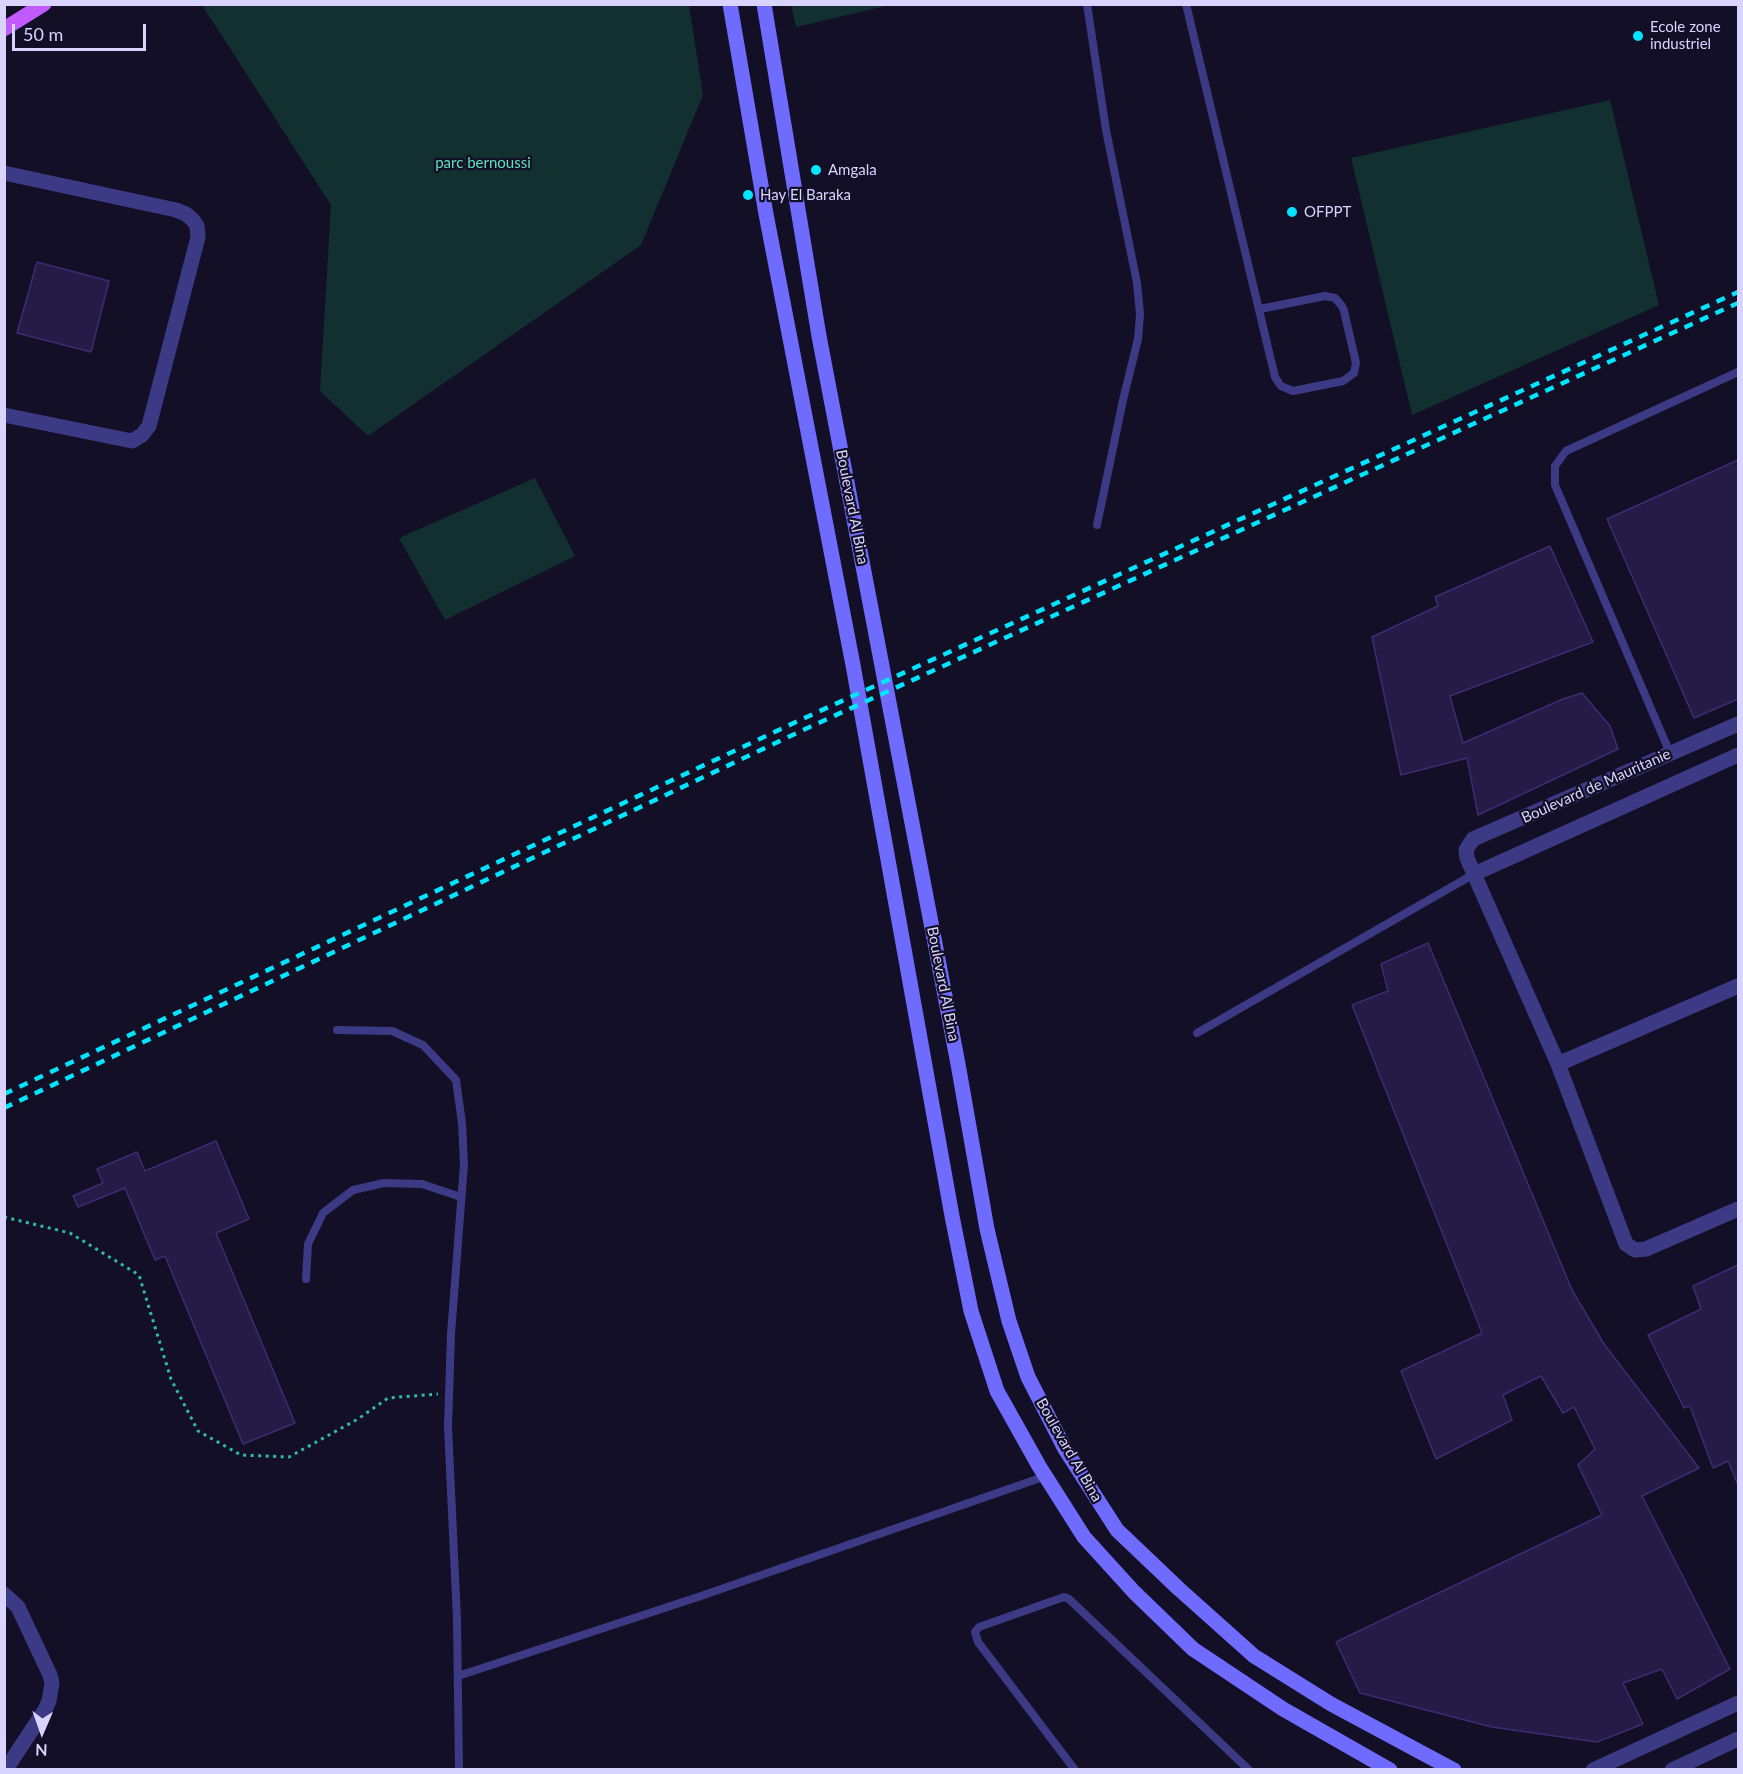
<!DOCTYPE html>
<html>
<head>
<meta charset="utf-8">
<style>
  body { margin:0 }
  #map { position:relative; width:1743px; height:1774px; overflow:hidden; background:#130f26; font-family:Lato,sans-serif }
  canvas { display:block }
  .frame { position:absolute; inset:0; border:6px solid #d9d4ff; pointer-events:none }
  .north { position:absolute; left:12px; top:1702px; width:60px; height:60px; -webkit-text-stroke:4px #130f26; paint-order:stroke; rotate:182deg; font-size:16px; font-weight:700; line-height:24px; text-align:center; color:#d9d4ff }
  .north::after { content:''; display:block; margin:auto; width:21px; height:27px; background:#d9d4ff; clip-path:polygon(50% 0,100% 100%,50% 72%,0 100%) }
  .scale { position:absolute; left:12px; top:24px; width:134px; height:27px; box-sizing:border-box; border:3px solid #d9d4ff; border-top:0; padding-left:8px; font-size:18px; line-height:21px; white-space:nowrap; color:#d9d4ff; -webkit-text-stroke:4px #130f26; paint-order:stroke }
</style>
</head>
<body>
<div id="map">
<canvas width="1743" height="1774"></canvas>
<div class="frame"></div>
<div class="north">N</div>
<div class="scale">50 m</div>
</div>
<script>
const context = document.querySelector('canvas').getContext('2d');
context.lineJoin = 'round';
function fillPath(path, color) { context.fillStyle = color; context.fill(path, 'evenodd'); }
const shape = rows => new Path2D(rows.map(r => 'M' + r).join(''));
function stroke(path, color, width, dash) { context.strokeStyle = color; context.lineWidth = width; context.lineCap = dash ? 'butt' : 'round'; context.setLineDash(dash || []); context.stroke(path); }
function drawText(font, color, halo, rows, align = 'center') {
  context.font = font + ' Lato,sans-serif'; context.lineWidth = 4.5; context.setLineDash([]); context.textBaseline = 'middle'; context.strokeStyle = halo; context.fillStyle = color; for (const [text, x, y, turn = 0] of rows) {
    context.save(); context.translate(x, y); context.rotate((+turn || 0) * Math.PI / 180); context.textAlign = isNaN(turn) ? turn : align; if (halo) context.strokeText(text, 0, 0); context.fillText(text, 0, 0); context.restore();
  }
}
fillPath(shape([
  [791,4,890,4,890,5,796,27],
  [202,5,689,5,703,95,641,245,368,436,320,391,331,205],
  [1610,100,1659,305,1412,415,1351,158],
  [535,478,575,556,445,620,399,538]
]), '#12302f');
const building = shape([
  [37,262,109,281,91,352,17,333,37,262],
  [1738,460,1738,699,1694,718,1607,519,1738,460],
  [1550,546,1593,642,1450,696,1463,743,1563,699,1582,693,1610,726,1618,749,1478,815,1467,758,1401,775,1372,637,1438,606,1435,597,1550,546],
  [1428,943,1572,1290,1604,1344,1699,1468,1642,1496,1730,1669,1677,1699,1662,1669,1623,1683,1643,1724,1597,1742,1492,1727,1360,1693,1336,1642,1602,1515,1578,1465,1595,1449,1574,1407,1563,1413,1541,1376,1503,1395,1512,1420,1436,1459,1401,1371,1482,1333,1352,1005,1388,991,1381,964,1428,943],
  [216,1141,249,1219,216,1233,295,1423,243,1444,165,1256,155,1260,125,1188,78,1207,73,1196,103,1183,97,1169,137,1152,145,1171,216,1141],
  [1738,1265,1738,1485,1728,1461,1713,1468,1690,1406,1684,1408,1648,1335,1701,1309,1693,1286,1738,1265]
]);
fillPath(building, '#241b47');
stroke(building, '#3b2d73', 1.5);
stroke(shape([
  [4,1217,70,1233,139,1275,171,1379,198,1431,241,1455,289,1457,358,1419,388,1398,438,1394]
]), '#2fb8b0', 3, [3, 4.5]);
stroke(shape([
  [1087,4,1106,130,1137,283,1140,314,1138,339,1123,400,1097,525],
  [1186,4,1275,377,1281,386,1293,391,1343,381,1354,373,1356,363,1344,311,1342,306,1335,298,1325,296,1260,309],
  [1670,753,1555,485,1555,466,1566,451,1738,372],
  [337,1030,392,1031,423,1045,456,1080,462,1123,464,1164,451,1334,448,1427,457,1619,459,1770],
  [1197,1033,1474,874],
  [306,1279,308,1244,323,1213,353,1190,384,1183,422,1184,461,1197],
  [458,1676,701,1596,1046,1476],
  [1075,1770,978,1642,975,1632,979,1627,1064,1597,1069,1599,1249,1770]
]), '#3d3a85', 8);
stroke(shape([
  [4,173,176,210,186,214,193,220,197,226,198,237,149,426,142,435,132,441,4,415],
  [1738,724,1473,839,1466,850,1467,858,1558,1064,1626,1244,1635,1250,1646,1249,1738,1209],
  [1474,874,1738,755],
  [1558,1064,1738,986],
  [4,1594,18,1607,50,1675,52,1683,49,1701,45,1710,8,1766],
  [1593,1770,1738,1703],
  [1672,1770,1738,1739]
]), '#3d3a85', 15);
stroke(shape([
  [730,4,766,214,853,665,952,1216,971,1311,997,1391,1039,1466,1084,1537,1134,1592,1193,1649,1283,1709,1390,1770],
  [764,4,819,336,958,1064,987,1229,1009,1321,1028,1377,1065,1449,1117,1530,1179,1589,1254,1656,1331,1704,1454,1770]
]), '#6f6bff', 15);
stroke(shape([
  [4,29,44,4]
]), '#c25bff', 15);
stroke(shape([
  [4,1094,798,721,1738,292],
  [4,1108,801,731,1738,303]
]), '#00e5ff', 4.5, [9, 8]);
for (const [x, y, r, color] of [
  [1638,36,6,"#00e5ff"],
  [816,170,6,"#00e5ff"],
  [748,195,6,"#00e5ff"],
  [1292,212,6,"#00e5ff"]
]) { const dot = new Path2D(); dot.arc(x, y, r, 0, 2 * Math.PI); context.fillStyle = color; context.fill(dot); stroke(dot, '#130f26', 2); }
drawText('15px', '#d9d4ff', '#130f26', [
  ["Ecole zone",1650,27],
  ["industriel",1650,44],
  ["Amgala",828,170],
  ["Hay El Baraka",760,195],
  ["OFPPT",1304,212]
], 'left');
drawText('15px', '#5fe0c0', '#130f26', [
  ["parc bernoussi",483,163]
]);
drawText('15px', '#d9d4ff', '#130f26', [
  ["Boulevard Al Bina",852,507,79],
  ["Boulevard de Mauritanie",1596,786,-24],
  ["Boulevard Al Bina",943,984,79],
  ["Boulevard Al Bina",1069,1450,60]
]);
</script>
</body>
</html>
